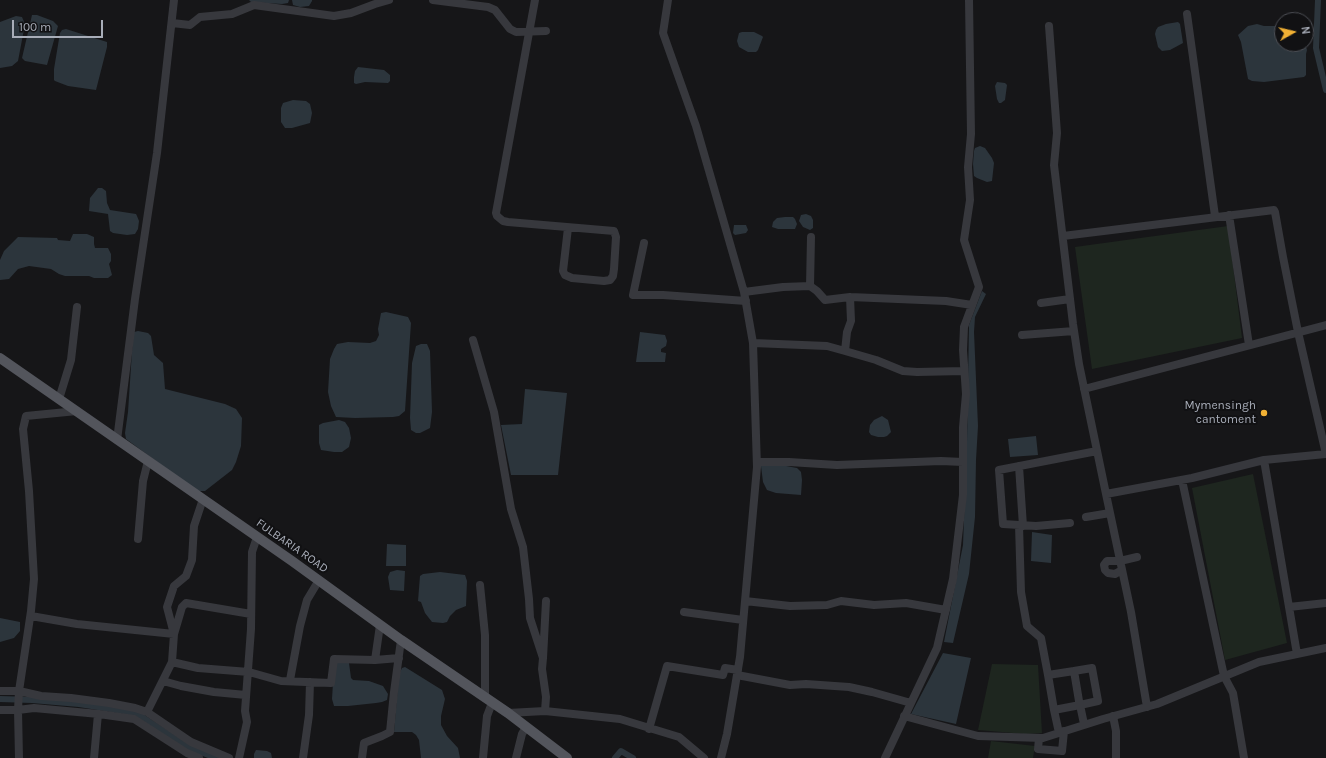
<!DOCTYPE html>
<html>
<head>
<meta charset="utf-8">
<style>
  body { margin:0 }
  #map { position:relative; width:1326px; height:758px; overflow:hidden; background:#161618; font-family:Karla,sans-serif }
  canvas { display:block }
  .north { position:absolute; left:1274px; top:12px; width:40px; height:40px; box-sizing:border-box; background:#111113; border:1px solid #4d4f55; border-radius:50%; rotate:82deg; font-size:11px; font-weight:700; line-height:16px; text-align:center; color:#a8adb8 }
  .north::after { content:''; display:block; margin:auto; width:14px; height:18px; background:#f2b134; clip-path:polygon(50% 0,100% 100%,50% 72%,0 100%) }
  .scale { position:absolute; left:12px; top:20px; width:91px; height:18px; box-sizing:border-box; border:2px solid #a8adb8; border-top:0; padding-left:5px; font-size:12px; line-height:14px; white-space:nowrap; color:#a8adb8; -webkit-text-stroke:3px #111113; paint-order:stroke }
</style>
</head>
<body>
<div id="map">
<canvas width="1326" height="758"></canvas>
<div class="north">N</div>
<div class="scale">100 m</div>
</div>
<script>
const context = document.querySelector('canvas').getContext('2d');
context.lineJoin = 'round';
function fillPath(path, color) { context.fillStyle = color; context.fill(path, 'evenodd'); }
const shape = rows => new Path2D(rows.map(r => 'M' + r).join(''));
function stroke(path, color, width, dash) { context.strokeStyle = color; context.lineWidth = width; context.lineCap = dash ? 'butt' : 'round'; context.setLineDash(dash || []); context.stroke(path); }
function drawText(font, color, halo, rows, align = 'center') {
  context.font = font + ' Karla,sans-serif'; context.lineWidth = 4; context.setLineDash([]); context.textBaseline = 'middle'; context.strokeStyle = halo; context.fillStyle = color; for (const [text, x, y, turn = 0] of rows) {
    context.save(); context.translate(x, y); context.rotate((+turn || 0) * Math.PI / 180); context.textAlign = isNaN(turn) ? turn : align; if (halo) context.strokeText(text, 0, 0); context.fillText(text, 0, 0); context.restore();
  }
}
fillPath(shape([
  [1228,226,1242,338,1092,369,1075,247],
  [1253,474,1287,643,1225,660,1192,488],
  [992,664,1038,665,1042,733,1025,734,978,730],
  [991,741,1035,746,1033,758,988,758]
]), '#1e261f');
fillPath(shape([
  [249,0,289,0,288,3,282,4,251,2],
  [292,0,312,0,312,1,309,6,300,7,293,5],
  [32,15,37,15,53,21,58,26,47,65,25,61,22,58],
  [16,16,22,17,25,24,18,61,12,66,0,68,0,22],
  [1178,22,1180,24,1183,43,1170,50,1162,51,1158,47,1155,34,1156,30,1158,27,1166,24],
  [1257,24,1264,26,1282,26,1282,44,1305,44,1307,50,1306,54,1306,75,1304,77,1264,82,1252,81,1248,79,1241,42,1238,35,1248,26],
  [66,29,107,42,107,47,96,90,68,86,55,81,54,80,54,69,60,33,62,30],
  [742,32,754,32,762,36,763,37,758,50,756,52,748,52,739,47,737,41,739,33],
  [358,67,384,70,390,75,390,81,388,83,365,82,356,84,354,83,354,77,355,71],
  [997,82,1005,83,1007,85,1005,100,1001,103,999,103,997,99,995,86],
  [293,100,306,101,310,104,312,113,310,123,292,128,285,128,281,122,281,108,283,103],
  [980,146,985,148,992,158,994,163,992,181,987,182,977,178,974,176,973,164,974,151,975,148],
  [98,188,102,188,106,191,107,203,110,210,136,214,137,216,139,221,138,229,135,234,127,235,113,233,110,231,108,214,89,211,90,198],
  [806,214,811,216,813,220,813,228,810,230,803,227,799,221,801,215],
  [785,217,793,217,795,219,797,224,795,229,778,229,772,227,773,222,777,218],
  [734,225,746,225,748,230,746,233,735,235,733,233],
  [73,234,87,234,94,237,94,244,95,248,108,248,111,254,111,261,109,264,112,275,108,278,94,278,89,276,65,276,59,274,51,269,29,266,18,269,9,279,0,280,0,260,4,251,18,237,57,238,58,240,70,241],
  [982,291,986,294,975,317,974,332,978,426,976,460,975,517,969,574,953,643,944,642,963,545,967,441,969,325],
  [386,312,408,317,411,323,405,411,399,416,393,417,355,418,336,417,331,406,328,392,330,359,334,349,337,344,348,342,370,343,376,341,379,335,378,329,381,313],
  [138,331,148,333,151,336,154,355,163,363,165,389,225,404,236,409,242,418,241,446,236,462,232,470,205,491,197,491,126,439,125,433,128,412,133,336,134,332],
  [640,332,665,335,667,341,666,346,661,349,661,352,666,353,665,362,636,362],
  [421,344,427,344,430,351,432,412,430,428,420,433,416,433,411,430,410,418,412,363,416,346],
  [525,389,567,393,558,475,511,475,501,425,522,424],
  [882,416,888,420,891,432,887,436,884,437,878,437,871,435,869,432,870,425,874,420],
  [339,420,345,422,349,428,351,438,349,447,342,452,334,452,321,450,319,443,319,425,323,423],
  [1036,436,1038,455,1010,457,1008,439],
  [781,465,797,468,801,472,802,480,801,495,776,493,767,490,763,482,761,466],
  [1032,532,1052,535,1051,563,1031,561],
  [387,544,406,545,406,566,386,566],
  [397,570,405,571,404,591,390,590,388,577,390,572],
  [440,572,465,575,467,581,466,606,456,610,450,616,447,622,443,623,432,622,425,613,421,602,418,601,420,576,423,574],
  [0,618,20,622,20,631,14,638,0,642],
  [943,653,971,658,956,724,911,714],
  [335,661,349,663,351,678,353,680,369,681,383,686,388,694,387,700,382,702,376,703,348,706,334,706,332,699,333,683],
  [405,667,442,690,445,699,441,716,441,725,447,736,458,748,460,758,421,758,419,740,416,735,412,732,394,732,399,674,402,668],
  [256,750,267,751,271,753,272,758,254,758,254,754]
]), '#2c353c');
stroke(shape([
  [1318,0,1316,48,1326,90],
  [0,699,32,700,79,704,136,713,188,747,216,758],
  [615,758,621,751,633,758]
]), '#2c353c', 6);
stroke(shape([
  [433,0,488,7,495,10,510,29,516,32,546,31],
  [535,0,496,213,497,216,503,221,508,222,614,231,616,237,614,269,613,276,610,280,604,281,572,278,565,275,563,271,568,228],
  [668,0,663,33,696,126,744,292,753,343,757,467,740,657,727,734,721,758],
  [1187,14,1215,216],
  [172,23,190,25,200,17,232,14,254,5,334,16,351,13,375,4,389,0],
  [1049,26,1057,133,1054,165,1073,324,1079,364,1106,494,1192,478,1264,460,1326,454,1298,332,1283,257,1275,212,1274,210,1063,236],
  [1229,215,1249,345],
  [644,243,633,295,663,295,746,301],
  [810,286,811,237],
  [744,292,783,287,810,286,817,291,825,300,850,297],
  [1041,303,1070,299],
  [1022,335,1074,331],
  [473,340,494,412,511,509,523,547,529,599,530,618,543,658],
  [753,343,827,346,845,351,847,332,851,321,850,297,946,301,972,305],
  [845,351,876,360,903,371,917,372,964,371],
  [1084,389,1326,325],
  [59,399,71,360,77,307],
  [117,440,135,299,157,153,174,0],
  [1264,460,1297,654],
  [757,462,789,462,837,465,941,461,963,462],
  [1019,466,1023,526],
  [1182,480,1224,676,1233,693,1244,758],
  [1106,494,1131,612,1147,707],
  [1086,517,1110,513],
  [1070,523,1036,526,1003,524,999,470,1097,451],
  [1019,525,1021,592,1027,626,1041,638,1048,675],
  [138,539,143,481,148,461],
  [1122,570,1115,574,1108,573,1105,570,1104,565,1107,561,1120,561,1137,557],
  [480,585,485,635,485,698],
  [745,601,790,606,827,605,841,601,874,605,906,603,946,610],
  [1289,607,1326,603],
  [684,612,743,620],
  [31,616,77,624,174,634,167,607,174,586,186,576,192,560,194,526,203,499],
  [380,625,375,660,399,658],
  [172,662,198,668,249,672,281,681,331,683,334,659,375,660],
  [1074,671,1048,675,1054,710,1080,705,1098,701,1092,668,1074,671,1079,701,1080,705,1084,724],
  [737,675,790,685,806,684,849,687,872,692,911,703],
  [290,680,300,626,307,600,319,580],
  [163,681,181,686,214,692,246,695],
  [0,691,19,691,41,696,71,698,109,703,135,708,147,712,172,662,174,634,182,607,186,603,251,614],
  [0,710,18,710,34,708,99,714,134,719,187,753,199,758],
  [1054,710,1059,733],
  [545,711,546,697,542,669,543,658,546,601],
  [147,712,191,742,229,758],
  [508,713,545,711,620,719,679,737,704,758],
  [904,716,978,736,1043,738,1103,719,1157,704,1259,662,1326,648],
  [1113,716,1116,731,1116,758],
  [649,729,667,666,723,675,725,668,738,670],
  [1039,738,1038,749,1062,751,1064,731],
  [19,758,18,710,19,691,31,611,34,579,29,491,23,429,26,416,77,411],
  [94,758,98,714],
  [239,758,247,722,245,711,251,629,252,552,257,537],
  [303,758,309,715,310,682],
  [362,758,364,743,382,736,390,732,394,692,401,640],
  [483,758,487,716,492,703],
  [516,758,522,734,526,727],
  [885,758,937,648,953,579,963,495,963,427,966,394,963,350,964,327,979,287,964,240,970,200,968,167,971,134,969,0]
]), '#37383d', 8);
stroke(shape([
  [0,358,292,561,401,640,508,713,567,758]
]), '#53555c', 10);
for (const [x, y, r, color] of [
  [1264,413,4,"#f2b134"]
]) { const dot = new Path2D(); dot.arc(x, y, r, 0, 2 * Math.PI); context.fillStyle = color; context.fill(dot); stroke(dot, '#111113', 1.5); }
drawText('12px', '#a8adb8', '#111113', [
  ["Mymensingh",1256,406],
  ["cantoment",1256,420]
], 'right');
drawText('12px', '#a8adb8', '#111113', [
  ["FULBARIA ROAD",292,546,35]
]);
</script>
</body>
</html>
